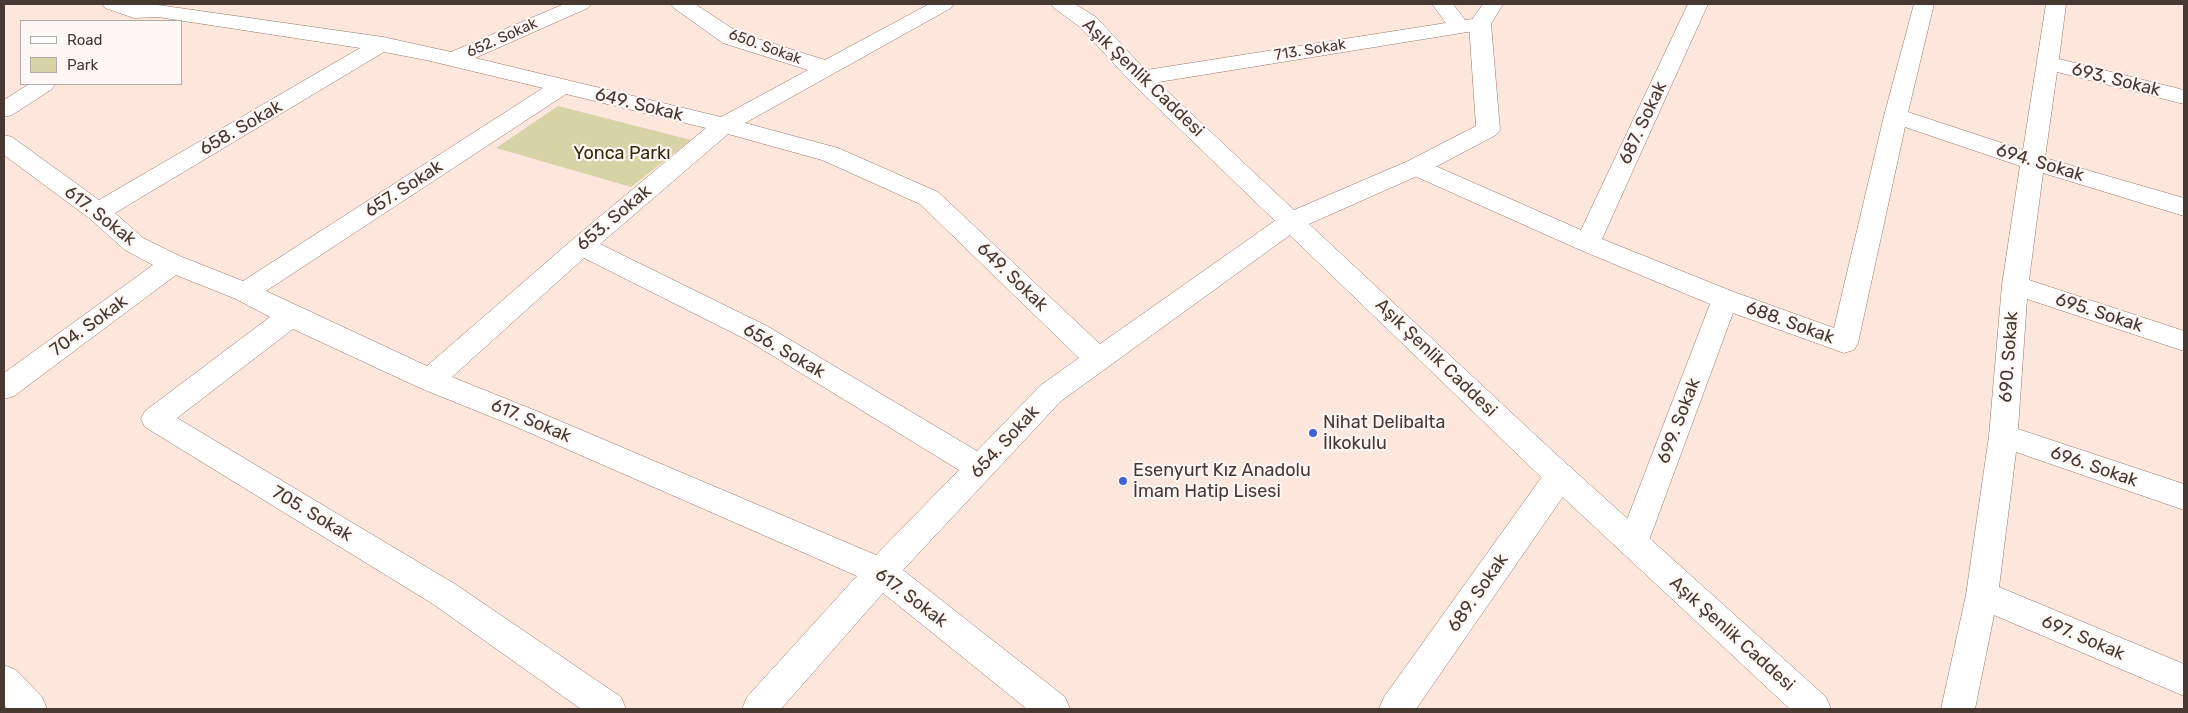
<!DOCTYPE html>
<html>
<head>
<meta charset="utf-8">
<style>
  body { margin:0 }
  #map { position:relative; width:2188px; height:713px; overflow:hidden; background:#fde6dc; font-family:Rubik,sans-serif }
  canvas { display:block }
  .frame { position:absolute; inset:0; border:5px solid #473832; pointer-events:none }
  .legend { position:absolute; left:20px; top:20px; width:162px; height:65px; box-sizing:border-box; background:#fff7f4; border:1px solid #b5aba6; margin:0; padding:6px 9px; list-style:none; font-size:15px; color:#473832 }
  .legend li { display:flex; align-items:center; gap:10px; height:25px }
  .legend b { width:25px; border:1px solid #b5aba6 }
</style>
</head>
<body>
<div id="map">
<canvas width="2188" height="713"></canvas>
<div class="frame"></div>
<ul class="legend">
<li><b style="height:6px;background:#fff"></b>Road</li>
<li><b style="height:14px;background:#d8d2a7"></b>Park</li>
</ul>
</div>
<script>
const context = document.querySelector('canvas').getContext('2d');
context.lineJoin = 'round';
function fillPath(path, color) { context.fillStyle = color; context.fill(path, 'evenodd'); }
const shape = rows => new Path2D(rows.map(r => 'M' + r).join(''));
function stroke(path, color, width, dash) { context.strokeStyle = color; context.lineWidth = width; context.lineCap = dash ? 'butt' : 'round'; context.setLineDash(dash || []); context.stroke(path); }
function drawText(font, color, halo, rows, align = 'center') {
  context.font = font + ' Rubik,sans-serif'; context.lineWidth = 4.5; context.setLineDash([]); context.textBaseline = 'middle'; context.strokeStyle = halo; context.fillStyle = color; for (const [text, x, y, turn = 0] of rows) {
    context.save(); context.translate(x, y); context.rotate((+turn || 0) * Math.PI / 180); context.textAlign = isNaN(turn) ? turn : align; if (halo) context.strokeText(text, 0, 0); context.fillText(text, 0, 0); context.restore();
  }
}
fillPath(shape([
  [558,106,691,140,631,187,496,148]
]), '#d8d2a7');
const minor = shape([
  [102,4,158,5,383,37,451,52,564,4,591,4,588,8,475,58,721,117,808,70,723,43,674,8,671,4,695,4,739,33,825,60,929,4,954,4,951,8,745,123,838,148,938,192,1100,344,1283,215,1292,212,1301,215,1304,221,1301,227,1061,401,903,570,1065,697,1070,709,1027,709,883,593,781,709,742,709,747,697,857,576,514,426,420,388,293,329,177,418,455,584,621,697,626,709,581,709,433,604,145,427,141,419,145,411,270,317,236,299,176,275,14,396,4,399,4,373,153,265,125,250,89,218,4,155,4,135,12,137,99,200,360,48,158,17,134,18,105,8,102,4],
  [384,52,426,60,543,88,243,281,182,257,143,238,115,213,384,52],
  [566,94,706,128,572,240,427,366,266,291,566,94],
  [728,134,822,160,920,204,1079,358,1041,385,977,451,767,326,600,244,728,134],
  [584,258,747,340,959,470,876,555,534,410,452,377,584,258],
  [1432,4,1453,4,1465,20,1480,18,1488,19,1491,24,1488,29,1480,30,1140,85,1132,83,1129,78,1132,73,1140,71,1446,23,1432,4],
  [1688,4,1708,4,1602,239,1734,292,1834,328,1884,116,1914,4,1934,4,1908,112,2023,150,2046,4,2066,4,2059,59,2184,90,2184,104,2057,72,2045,158,2184,198,2184,216,2043,173,2029,280,2184,331,2184,351,2027,299,2018,429,2184,484,2184,510,2016,452,1999,587,2184,664,2184,696,1994,615,1975,709,1941,709,1966,595,1989,436,2002,285,2020,166,1905,127,1858,343,1854,350,1844,353,1733,313,1648,543,1644,553,1633,557,1622,553,1618,543,1710,304,1578,249,1408,173,1404,167,1408,161,1416,159,1424,161,1581,230,1688,4],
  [29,84,55,84,52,89,12,115,4,117,4,100,29,84],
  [1560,464,1571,467,1575,476,1571,485,1416,709,1379,709,1384,697,1549,467,1560,464],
  [4,665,16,670,42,697,47,709,8,709,4,705,4,665]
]);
const tertiary = shape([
  [1051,4,1075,4,1096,17,1148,73,1294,210,1408,161,1476,126,1469,24,1483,4,1503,4,1491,24,1500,130,1496,135,1424,173,1309,224,1559,457,1826,697,1831,709,1790,709,1539,475,1132,83,1080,27,1054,8,1051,4]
]);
stroke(minor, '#987769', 1);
stroke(tertiary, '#987769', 1);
fillPath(minor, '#fff');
fillPath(tertiary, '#fff');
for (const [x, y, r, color] of [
  [1313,433,5,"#3f62d4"],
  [1123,481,5,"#3f62d4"]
]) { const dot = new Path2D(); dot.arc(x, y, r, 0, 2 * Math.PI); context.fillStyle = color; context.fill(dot); stroke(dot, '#fff7f4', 2); }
drawText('15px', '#473832', '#fff7f4', [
  ["652. Sokak",502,38,-24],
  ["650. Sokak",765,47,20],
  ["713. Sokak",1310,50,-9]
]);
drawText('18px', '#473832', '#fff7f4', [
  ["Aşık Şenlik Caddesi",1143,78,44],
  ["693. Sokak",2116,80,14],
  ["649. Sokak",639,105,14],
  ["687. Sokak",1643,123,-65],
  ["658. Sokak",241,128,-30],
  ["694. Sokak",2040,163,17],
  ["657. Sokak",404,189,-33],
  ["617. Sokak",100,216,38],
  ["653. Sokak",614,218,-40],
  ["649. Sokak",1012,277,44],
  ["695. Sokak",2099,313,18],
  ["688. Sokak",1790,323,20],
  ["704. Sokak",89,326,-36],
  ["656. Sokak",784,351,30],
  ["690. Sokak",2009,357,-86],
  ["Aşık Şenlik Caddesi",1436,358,44],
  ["617. Sokak",531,421,23],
  ["699. Sokak",1679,421,-69],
  ["654. Sokak",1005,442,-47],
  ["696. Sokak",2094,467,19],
  ["705. Sokak",312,514,31],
  ["689. Sokak",1478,593,-55],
  ["617. Sokak",911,598,37],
  ["Aşık Şenlik Caddesi",1732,634,42],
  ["697. Sokak",2083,638,23]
]);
drawText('18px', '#312c0b', '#fff7f4', [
  ["Yonca Parkı",622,154]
]);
drawText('18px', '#473832', '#fff7f4', [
  ["Nihat Delibalta",1323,423],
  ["İlkokulu",1323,444],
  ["Esenyurt Kız Anadolu",1133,471],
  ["İmam Hatip Lisesi",1133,492]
], 'left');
</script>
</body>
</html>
